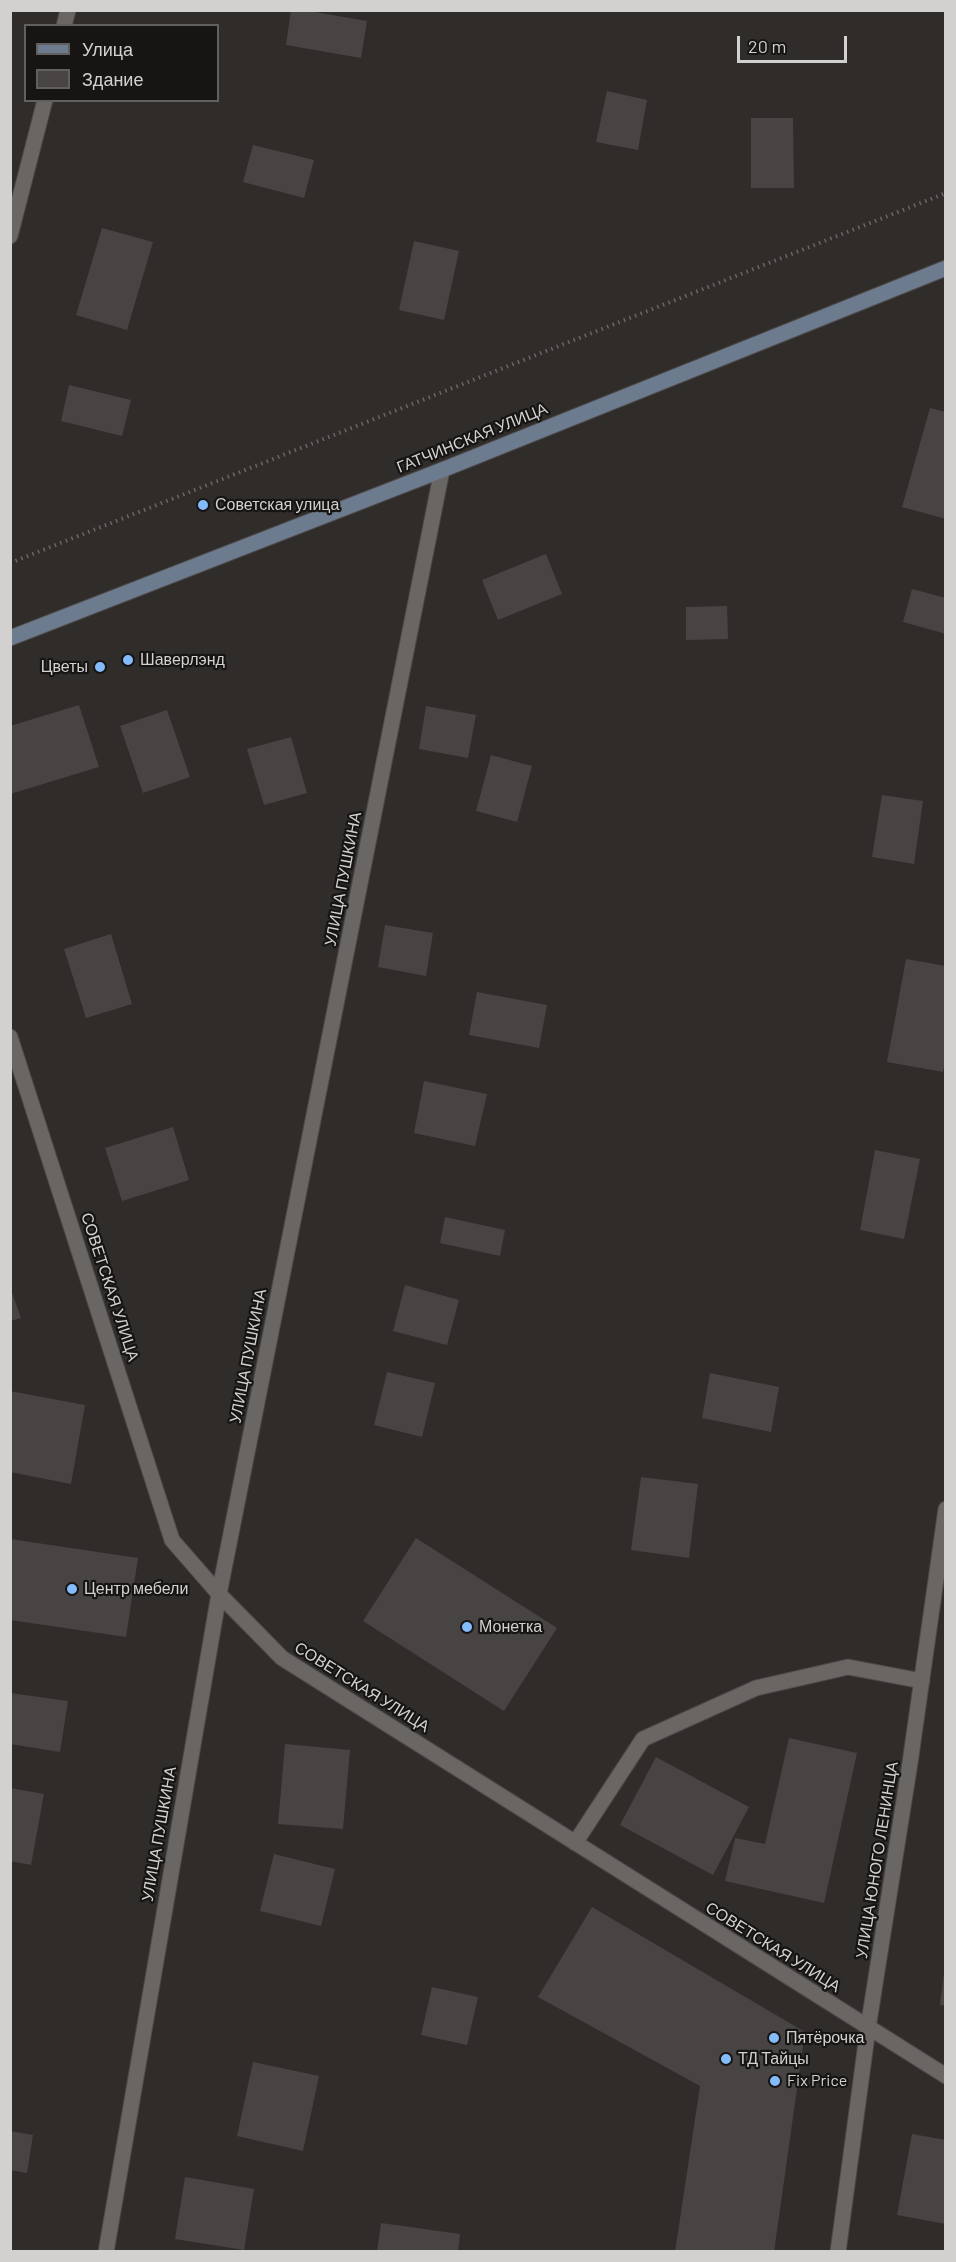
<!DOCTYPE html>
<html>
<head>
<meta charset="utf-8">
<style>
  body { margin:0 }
  #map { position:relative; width:956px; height:2262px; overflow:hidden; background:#302c2a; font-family:Barlow,sans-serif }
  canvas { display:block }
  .frame { position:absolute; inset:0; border:12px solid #d3d1d0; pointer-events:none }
  .legend { position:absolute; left:24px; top:24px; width:195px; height:78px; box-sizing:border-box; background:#161514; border:2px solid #62605f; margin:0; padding:8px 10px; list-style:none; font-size:18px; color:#d3d1d0 }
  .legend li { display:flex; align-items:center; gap:12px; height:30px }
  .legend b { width:30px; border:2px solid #62605f }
  .scale { position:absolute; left:737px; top:36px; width:110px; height:27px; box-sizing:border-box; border:3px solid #d3d1d0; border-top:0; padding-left:8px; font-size:18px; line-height:21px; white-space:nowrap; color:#d3d1d0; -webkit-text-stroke:4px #161514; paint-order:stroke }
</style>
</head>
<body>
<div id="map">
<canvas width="956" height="2262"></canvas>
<div class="frame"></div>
<ul class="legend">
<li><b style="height:8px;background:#6c7b8e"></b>Улица</li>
<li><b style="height:16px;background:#484443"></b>Здание</li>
</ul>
<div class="scale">20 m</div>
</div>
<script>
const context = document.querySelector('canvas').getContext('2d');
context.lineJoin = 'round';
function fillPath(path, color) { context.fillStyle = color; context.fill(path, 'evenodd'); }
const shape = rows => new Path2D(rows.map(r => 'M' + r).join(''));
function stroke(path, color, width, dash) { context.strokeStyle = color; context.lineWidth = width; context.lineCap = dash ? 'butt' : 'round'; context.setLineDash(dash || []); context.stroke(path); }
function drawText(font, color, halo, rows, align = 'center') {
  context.font = font + ' Barlow,sans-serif'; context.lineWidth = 4.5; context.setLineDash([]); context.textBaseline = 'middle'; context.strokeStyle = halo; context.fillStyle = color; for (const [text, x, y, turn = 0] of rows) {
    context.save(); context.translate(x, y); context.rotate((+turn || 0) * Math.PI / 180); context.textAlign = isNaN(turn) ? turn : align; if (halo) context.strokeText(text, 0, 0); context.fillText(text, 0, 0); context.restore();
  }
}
fillPath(shape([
  [291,10,303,10,367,21,361,58,286,45],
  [607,91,647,100,638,150,596,142],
  [751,118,793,118,794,188,751,188],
  [253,145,314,160,304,198,243,182],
  [102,228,153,242,127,330,76,315],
  [414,241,459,251,444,320,399,310],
  [69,385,131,400,122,436,61,421],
  [930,408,946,412,946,519,902,507],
  [546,554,562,594,498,620,482,580],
  [912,589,946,598,946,634,903,622],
  [727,606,728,639,686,640,686,607],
  [79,705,99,767,10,794,10,726],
  [426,706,476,715,468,758,419,749],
  [167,710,190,777,143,793,120,726],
  [291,737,307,793,264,805,247,749],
  [491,755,532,766,517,822,476,811],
  [882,795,923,801,914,864,872,857],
  [385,925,433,933,426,976,378,967],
  [111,934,132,1004,86,1018,64,949],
  [906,959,946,966,946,1059,943,1072,887,1062],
  [477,992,547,1005,539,1048,469,1035],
  [424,1081,487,1094,475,1146,414,1133],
  [173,1127,189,1180,122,1201,105,1148],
  [875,1150,920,1159,904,1239,860,1230],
  [445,1217,505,1230,500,1256,440,1243],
  [405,1285,459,1300,447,1345,393,1331],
  [10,1287,21,1318,10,1321],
  [387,1372,435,1383,422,1437,374,1425],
  [710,1373,779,1387,771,1432,702,1418],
  [10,1391,85,1405,71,1484,10,1472],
  [641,1477,698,1484,689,1558,631,1550],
  [416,1538,557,1628,504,1711,363,1621],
  [10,1539,138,1558,126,1637,10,1620],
  [10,1693,68,1701,60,1752,10,1744],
  [789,1738,857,1753,824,1903,725,1881,735,1838,765,1844],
  [285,1744,350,1750,343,1829,278,1824],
  [656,1757,749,1807,713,1875,620,1825],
  [10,1788,44,1794,31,1865,10,1861],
  [274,1854,335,1869,321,1926,260,1911],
  [592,1907,805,2032,774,2252,675,2252,700,2086,538,1997],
  [944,1973,946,1973,946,2006,940,2005],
  [432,1987,478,1997,467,2045,421,2035],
  [253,2062,319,2076,303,2151,237,2136],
  [10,2131,33,2135,27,2173,10,2170],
  [912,2134,946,2140,946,2224,897,2215],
  [185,2177,254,2189,244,2250,175,2239],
  [381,2223,460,2234,458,2252,377,2252]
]), '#484443');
const street = shape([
  [64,26,68,10],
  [10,236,45,100],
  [10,1037,172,1540,219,1594,282,1658,946,2076],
  [575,1843,643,1739,756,1688,848,1667,922,1681],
  [106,2252,219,1594,442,470],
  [838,2252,868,2028,910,1763,946,1509]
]);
const secondary = shape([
  [10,638,442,470,946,268]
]);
stroke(street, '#4c4948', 17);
stroke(secondary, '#4c4948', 17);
stroke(shape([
  [10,563,946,193]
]), '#6a6665', 4, [1.5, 4.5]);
stroke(street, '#6a6664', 15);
stroke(secondary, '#6c7b8e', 15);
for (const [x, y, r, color] of [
  [203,505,6,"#84bcfb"],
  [128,660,6,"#84bcfb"],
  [100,667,6,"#84bcfb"],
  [72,1589,6,"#84bcfb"],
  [467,1627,6,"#84bcfb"],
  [774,2038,6,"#84bcfb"],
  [726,2059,6,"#84bcfb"],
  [775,2081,6,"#84bcfb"]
]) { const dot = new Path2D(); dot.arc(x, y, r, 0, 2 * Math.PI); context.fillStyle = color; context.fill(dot); stroke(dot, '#161514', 2); }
drawText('16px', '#d3d1d0', '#161514', [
  ["ГАТЧИНСКАЯ УЛИЦА",472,438,-22],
  ["УЛИЦА ПУШКИНА",343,879,-79],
  ["СОВЕТСКАЯ УЛИЦА",110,1287,72],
  ["УЛИЦА ПУШКИНА",248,1356,-79],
  ["СОВЕТСКАЯ УЛИЦА",362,1687,32],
  ["УЛИЦА ПУШКИНА",159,1834,-80],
  ["УЛИЦА ЮНОГО ЛЕНИНЦА",877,1860,-81],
  ["СОВЕТСКАЯ УЛИЦА",773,1947,32]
]);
drawText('16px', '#d3d1d0', '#161514', [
  ["Советская улица",215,505],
  ["Шаверлэнд",140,660],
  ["Цветы",88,667,"right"],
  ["Центр мебели",84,1589],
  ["Монетка",479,1627],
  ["Пятёрочка",786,2038],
  ["ТД Тайцы",738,2059],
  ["Fix Price",787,2081]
], 'left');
</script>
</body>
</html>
